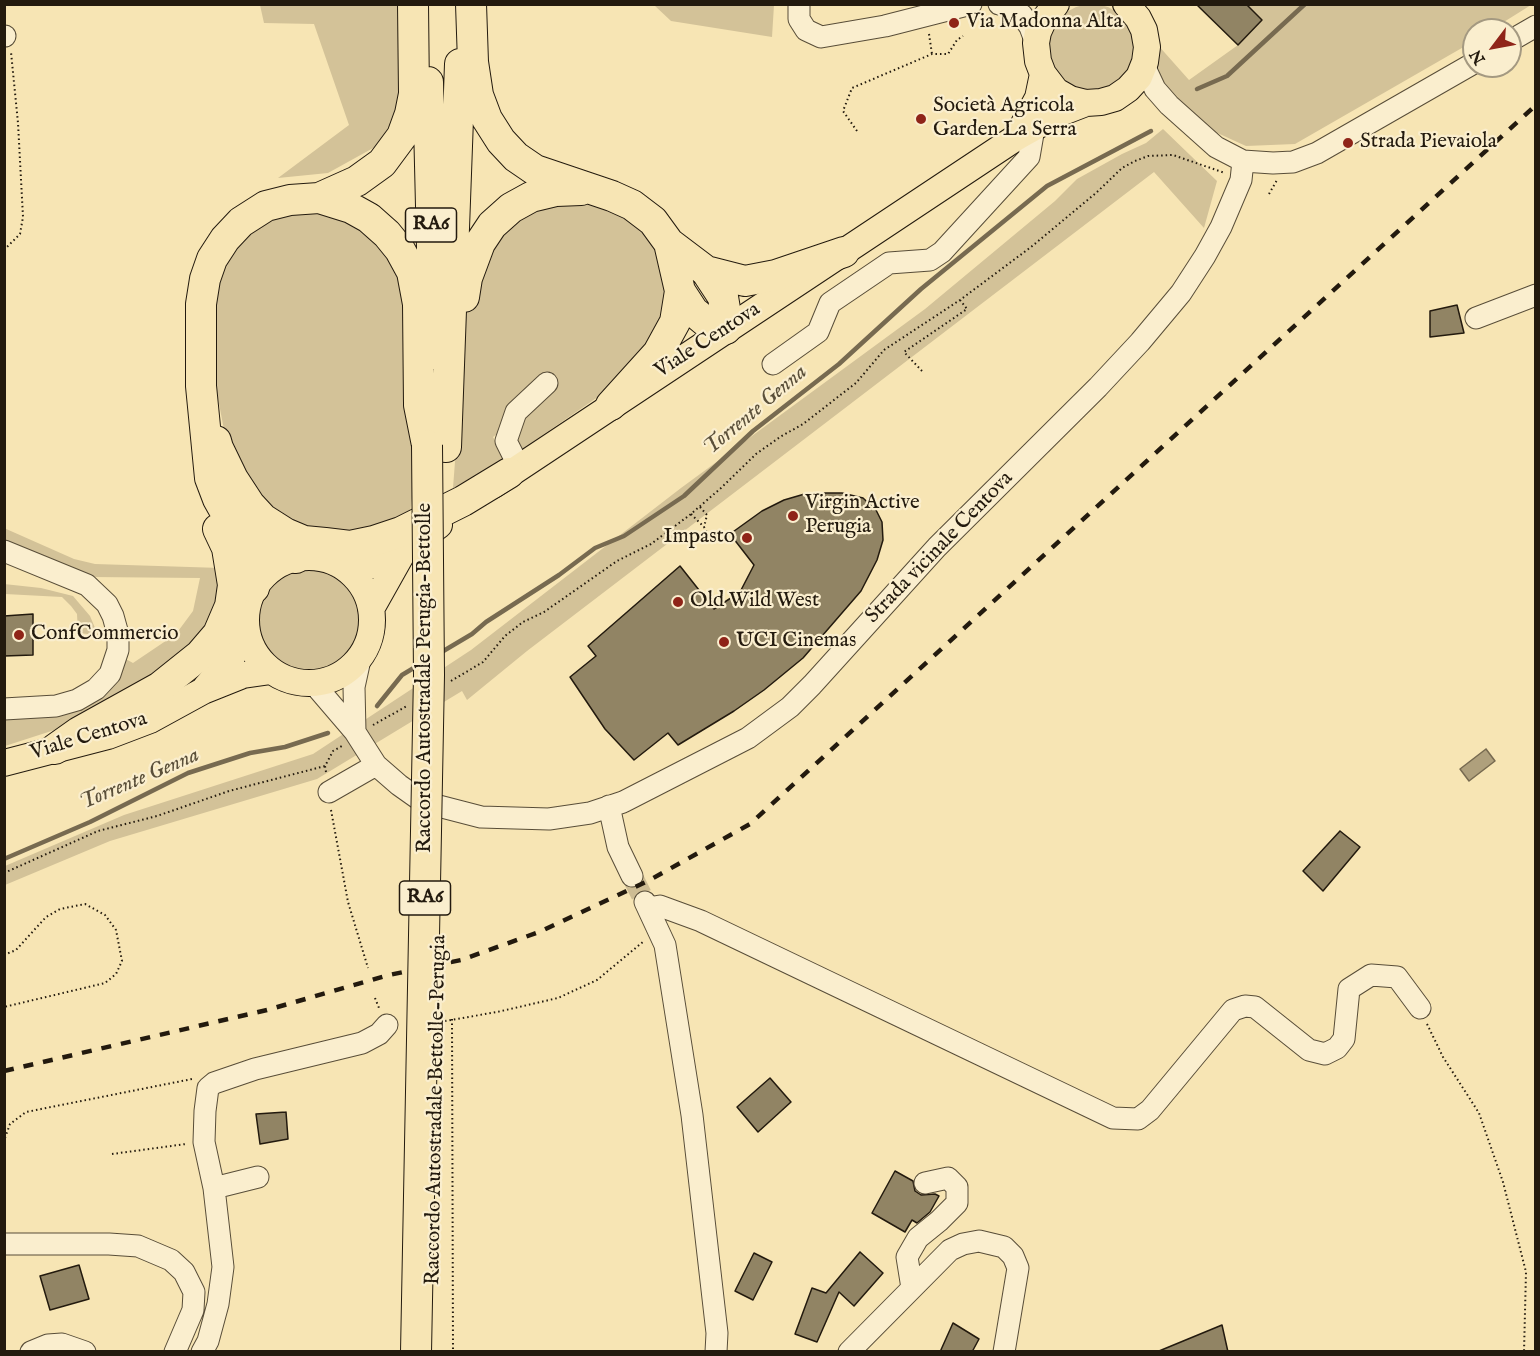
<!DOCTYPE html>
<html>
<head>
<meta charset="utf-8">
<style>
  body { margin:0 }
  #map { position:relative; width:1540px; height:1356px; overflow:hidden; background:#f7e5b4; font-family:"IM FELL English",serif }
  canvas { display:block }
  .frame { position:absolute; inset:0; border:6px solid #231a0e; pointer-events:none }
  .north { position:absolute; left:1462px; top:18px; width:60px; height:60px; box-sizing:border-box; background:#faeece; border:2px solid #a49981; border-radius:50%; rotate:238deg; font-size:16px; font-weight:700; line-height:24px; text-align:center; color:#231a0e }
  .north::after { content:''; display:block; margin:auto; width:21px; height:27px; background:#8f2418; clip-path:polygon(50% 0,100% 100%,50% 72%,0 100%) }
</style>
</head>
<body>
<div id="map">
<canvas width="1540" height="1356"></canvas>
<div class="frame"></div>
<div class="north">N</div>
</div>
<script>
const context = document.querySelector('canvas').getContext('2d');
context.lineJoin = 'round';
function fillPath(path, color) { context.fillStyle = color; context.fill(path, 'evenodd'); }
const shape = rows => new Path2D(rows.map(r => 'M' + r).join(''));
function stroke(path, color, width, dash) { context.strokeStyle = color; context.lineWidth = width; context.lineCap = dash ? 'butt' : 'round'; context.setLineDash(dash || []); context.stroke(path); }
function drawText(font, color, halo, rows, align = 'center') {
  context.font = font + ' "IM FELL English",serif'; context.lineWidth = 4.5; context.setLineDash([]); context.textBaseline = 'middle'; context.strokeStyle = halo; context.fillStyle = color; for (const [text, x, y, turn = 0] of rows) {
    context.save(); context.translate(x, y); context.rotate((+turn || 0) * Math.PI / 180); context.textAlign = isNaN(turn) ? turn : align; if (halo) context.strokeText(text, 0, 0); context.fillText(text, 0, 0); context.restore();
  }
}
fillPath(shape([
  '1049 47a43 43 0 1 1 86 0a43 43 0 1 1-86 0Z',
  [260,5,397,5,401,109,375,147,328,173,278,178,349,125,314,24,264,23],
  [654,5,774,5,772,37,671,21],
  [1250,5,1531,5,1491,30,1474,30,1474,41,1295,144,1246,146,1202,126,1166,95,1157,71,1157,44,1189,80,1238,45,1262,20,1248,6],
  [1163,129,1217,181,1204,228,1154,172,527,651,467,700,462,691,317,779,110,841,5,885,5,866,124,815,313,754,471,650,681,488,925,309,1055,201,1077,179,1122,154,1146,143],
  [552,196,599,200,639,223,667,260,669,300,661,335,624,379,521,450,504,429,493,437,505,459,453,488,467,304,485,246,513,216],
  [314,211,352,220,390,250,405,285,416,468,410,513,364,534,326,534,274,514,237,472,225,435,212,367,212,298,234,245,275,212],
  [4,528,74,559,95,564,221,568,221,600,212,622,156,680,70,725,5,746,5,717,56,714,122,657,133,663,176,634,193,611,200,578,92,577,5,541],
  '259 620a51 51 0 1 1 102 0a51 51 0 1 1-102 0Z',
  [4,584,41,588,73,596,90,616,98,635,78,633,77,614,71,606,62,597,5,594]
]), '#d3c298');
const water = shape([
  [1486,749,1495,761,1469,781,1460,769,1486,749]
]);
fillPath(water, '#afa07c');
stroke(water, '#776a50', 1.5);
stroke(shape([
  [1197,89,1227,76,1305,4],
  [440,653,472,634,486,622,559,575,595,548,624,536,684,496,753,431,839,364,921,289,1047,186,1151,131],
  [377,706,402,675,417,666],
  [4,859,90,822,188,773,250,753,285,747,328,733]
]), '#776a50', 4.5);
const building = shape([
  [1196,4,1246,4,1262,20,1238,45,1196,4],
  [1457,305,1464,333,1430,337,1430,311,1457,305],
  [808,493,842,493,863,498,876,510,882,522,883,540,877,560,861,591,803,658,764,690,734,711,678,745,668,733,634,760,605,729,570,677,596,656,588,646,680,566,714,609,740,592,754,565,730,534,762,511,784,500,808,493],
  [33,614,33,655,4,656,4,616,33,614],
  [1340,831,1360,847,1323,891,1303,871,1340,831],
  [770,1078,791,1102,758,1132,737,1107,770,1078],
  [286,1112,288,1139,260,1144,256,1114,286,1112],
  [895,1171,913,1181,915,1191,921,1195,935,1194,939,1196,930,1212,917,1223,912,1220,905,1232,872,1213,895,1171],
  [860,1252,883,1273,854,1306,839,1292,817,1342,795,1334,812,1288,826,1293,860,1252],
  [754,1253,772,1262,753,1300,735,1291,754,1253],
  [79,1265,89,1299,50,1310,40,1276,79,1265],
  [953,1323,979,1339,972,1352,940,1352,953,1323],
  [1222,1325,1228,1352,1159,1351,1222,1325]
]);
fillPath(building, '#918464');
stroke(building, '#231a0e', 1.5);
stroke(shape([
  [632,876,645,902]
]), '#cdbc93', 21, [21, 10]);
const minor = shape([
  [799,4,799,19,806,30,821,37,885,26,971,4],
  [999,4,1004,5,1022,15,1030,27,1036,43],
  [4,36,5,36],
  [1510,41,1536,26],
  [1145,62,1147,72,1155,89,1169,105,1216,147,1243,161,1273,163,1293,162,1317,153,1474,63],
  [1476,318,1536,295],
  [773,364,818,332,830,303,889,263,930,260,942,252,1029,157,1034,128],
  [519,467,506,441,516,412,547,383],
  [4,551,87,585,107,604,113,616,118,634,118,650,110,674,96,689,77,700,56,706,4,709],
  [313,683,355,732,376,765,399,785,423,802,481,817,549,819,590,813,623,802,748,738,790,707,812,685,937,547,1098,387,1140,342,1181,293,1205,256,1221,227,1241,180,1243,161],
  [355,732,354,687,361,655],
  [329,792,376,765],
  [609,806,618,847,632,876],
  [645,902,665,945,692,1115,717,1333,716,1352],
  [648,908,660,906,701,921,1113,1118,1138,1119,1150,1110,1233,1010,1245,1006,1255,1007,1309,1050,1325,1054,1337,1048,1344,1039,1349,989,1371,975,1397,977,1420,1008],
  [214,1188,258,1177],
  [4,1244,109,1244,138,1246,171,1260,184,1272,194,1292,193,1310,175,1352],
  [912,1288,907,1257,918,1238,939,1221,957,1203,957,1187,948,1178,925,1183],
  [31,1352,48,1345,62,1344,85,1352],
  [202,1352,208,1341,218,1304,223,1267,214,1188,204,1142,205,1111,208,1088,214,1083,255,1069,362,1043,379,1034,387,1025],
  [849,1352,950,1250,963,1244,979,1241,1004,1247,1013,1256,1018,1268,1004,1352]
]);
const major = shape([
  [1056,4,1043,21,1038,32,1036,43,1038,61,1043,74,1056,91,1070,99,1086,103,1101,102,1115,98,1128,89,1139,77,1145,62,1147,47,1144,30,1138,18,1126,4],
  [1017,137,1038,98,1043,74],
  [493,485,1017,137,1060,113,1086,103],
  '246 620a63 63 0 1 1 126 0a63 63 0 1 1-126 0Z',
  [340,565,372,565,403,552,439,525],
  [371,609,403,552],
  [206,687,229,661,247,632],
  [4,763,108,736,150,720,203,691,243,675,271,671]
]);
const highway = shape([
  [471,4,473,62,478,95,487,119,501,141,516,157,535,170,612,196,632,205,653,221,669,243,706,271,723,297,725,309,726,329,705,321,693,311,680,291,669,243],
  [428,82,432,248,429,355],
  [319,198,351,208,369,218,387,234,400,250,412,272,418,304,419,405,427,445],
  [706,271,745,281,776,275,844,252],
  [464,297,467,278,480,243,492,225,511,208,531,197,556,191,581,190],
  [611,405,658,353,675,322,680,291],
  [216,441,218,448,233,479,250,505,263,519,285,533,304,541,325,543,350,546,374,541,401,532,463,501,509,473],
  [446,447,460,64],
  [239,525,270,551,296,558],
  [254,588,254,571,250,556,218,499,210,478,201,386,201,304,205,279,212,259,225,239,241,222,266,206,290,200,319,198,357,181,382,163,402,136,410,114,414,94,413,4],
  [55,749,79,732,160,687,200,655,218,634,230,606,233,585,227,548,218,529]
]);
stroke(minor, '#584d38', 23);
stroke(major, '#231a0e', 28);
stroke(highway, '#231a0e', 32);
stroke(shape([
  [929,34,932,54],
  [857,131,843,111,852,88,932,54,948,54,957,40,963,36],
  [1269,194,1277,180],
  [4,250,20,234,23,217,18,123,11,52],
  [922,371,904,352,967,309,960,300],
  [700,507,707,515,704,527],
  [691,514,704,527,709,536],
  [451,681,483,662,505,636,523,622,544,612,617,561,651,544,691,514,721,488,756,454,780,437,803,424,856,383,884,350,960,300,1031,247,1096,193,1122,168,1135,161,1148,156,1173,155,1225,173],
  [373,725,407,706],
  [326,772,325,766,333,751,342,746],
  [331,810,348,902,368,968],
  [4,873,98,831,157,816,229,791,325,766],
  [4,955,16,950,46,917,60,909,85,904,105,915,116,930,122,961,116,974,105,983,4,1007],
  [375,998,379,1008],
  [452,1019,453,1352],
  [445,1021,497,1012,558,998,597,980,644,941],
  [1427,1024,1443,1057,1479,1113,1503,1182,1526,1272,1524,1352],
  [5,1138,10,1124,26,1112,192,1079],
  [112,1154,186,1144]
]), '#231a0e', 2, [1.5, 3]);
stroke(minor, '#faeece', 21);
stroke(major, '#f7e5b4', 26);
stroke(highway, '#f7e5b4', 30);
stroke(shape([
  [4,1071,267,1010,389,975,461,960,539,932,648,881,750,824,1536,105]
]), '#231a0e', 4.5, [10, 10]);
const highwayBridge = shape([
  [416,1352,429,675,427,445]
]);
stroke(highwayBridge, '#231a0e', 32, []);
stroke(highwayBridge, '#f7e5b4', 30);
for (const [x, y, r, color] of [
  [954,23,6,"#8f2418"],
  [921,119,6,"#8f2418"],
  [1348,143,6,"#8f2418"],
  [793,516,6,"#8f2418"],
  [747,538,6,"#8f2418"],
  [678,602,6,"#8f2418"],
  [19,635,6,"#8f2418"],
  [724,642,6,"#8f2418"]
]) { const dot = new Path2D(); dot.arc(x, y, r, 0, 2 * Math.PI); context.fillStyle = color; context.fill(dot); stroke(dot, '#faeece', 2); }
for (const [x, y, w] of [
  [431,225,51],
  [425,898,51]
]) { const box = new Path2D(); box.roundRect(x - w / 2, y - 17, w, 34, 4.5); context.fillStyle = '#faeece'; context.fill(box); stroke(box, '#231a0e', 1.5); }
drawText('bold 20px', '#231a0e', null, [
  ["RA6",431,225],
  ["RA6",425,898]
]);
drawText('21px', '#231a0e', '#faeece', [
  ["Via Madonna Alta",966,23],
  ["Società Agricola",933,107],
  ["Garden La Serra",933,131],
  ["Strada Pievaiola",1360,143],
  ["Virgin Active",805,504],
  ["Perugia",805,528],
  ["Impasto",735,538,"right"],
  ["Old Wild West",690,602],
  ["ConfCommercio",31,635],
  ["UCI Cinemas",736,642]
], 'left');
drawText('21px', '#231a0e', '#faeece', [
  ["Viale Centova",708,341,-33],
  ["Strada vicinale Centova",940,548,-46],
  ["Raccordo Autostradale Perugia-Bettolle",426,678,-90],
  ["Viale Centova",89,737,-17],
  ["Raccordo Autostradale Bettolle-Perugia",437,1110,-89]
]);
drawText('italic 22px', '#5b503a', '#faeece', [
  ["Torrente Genna",756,411,-40],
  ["Torrente Genna",140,780,-23]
]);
</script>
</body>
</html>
